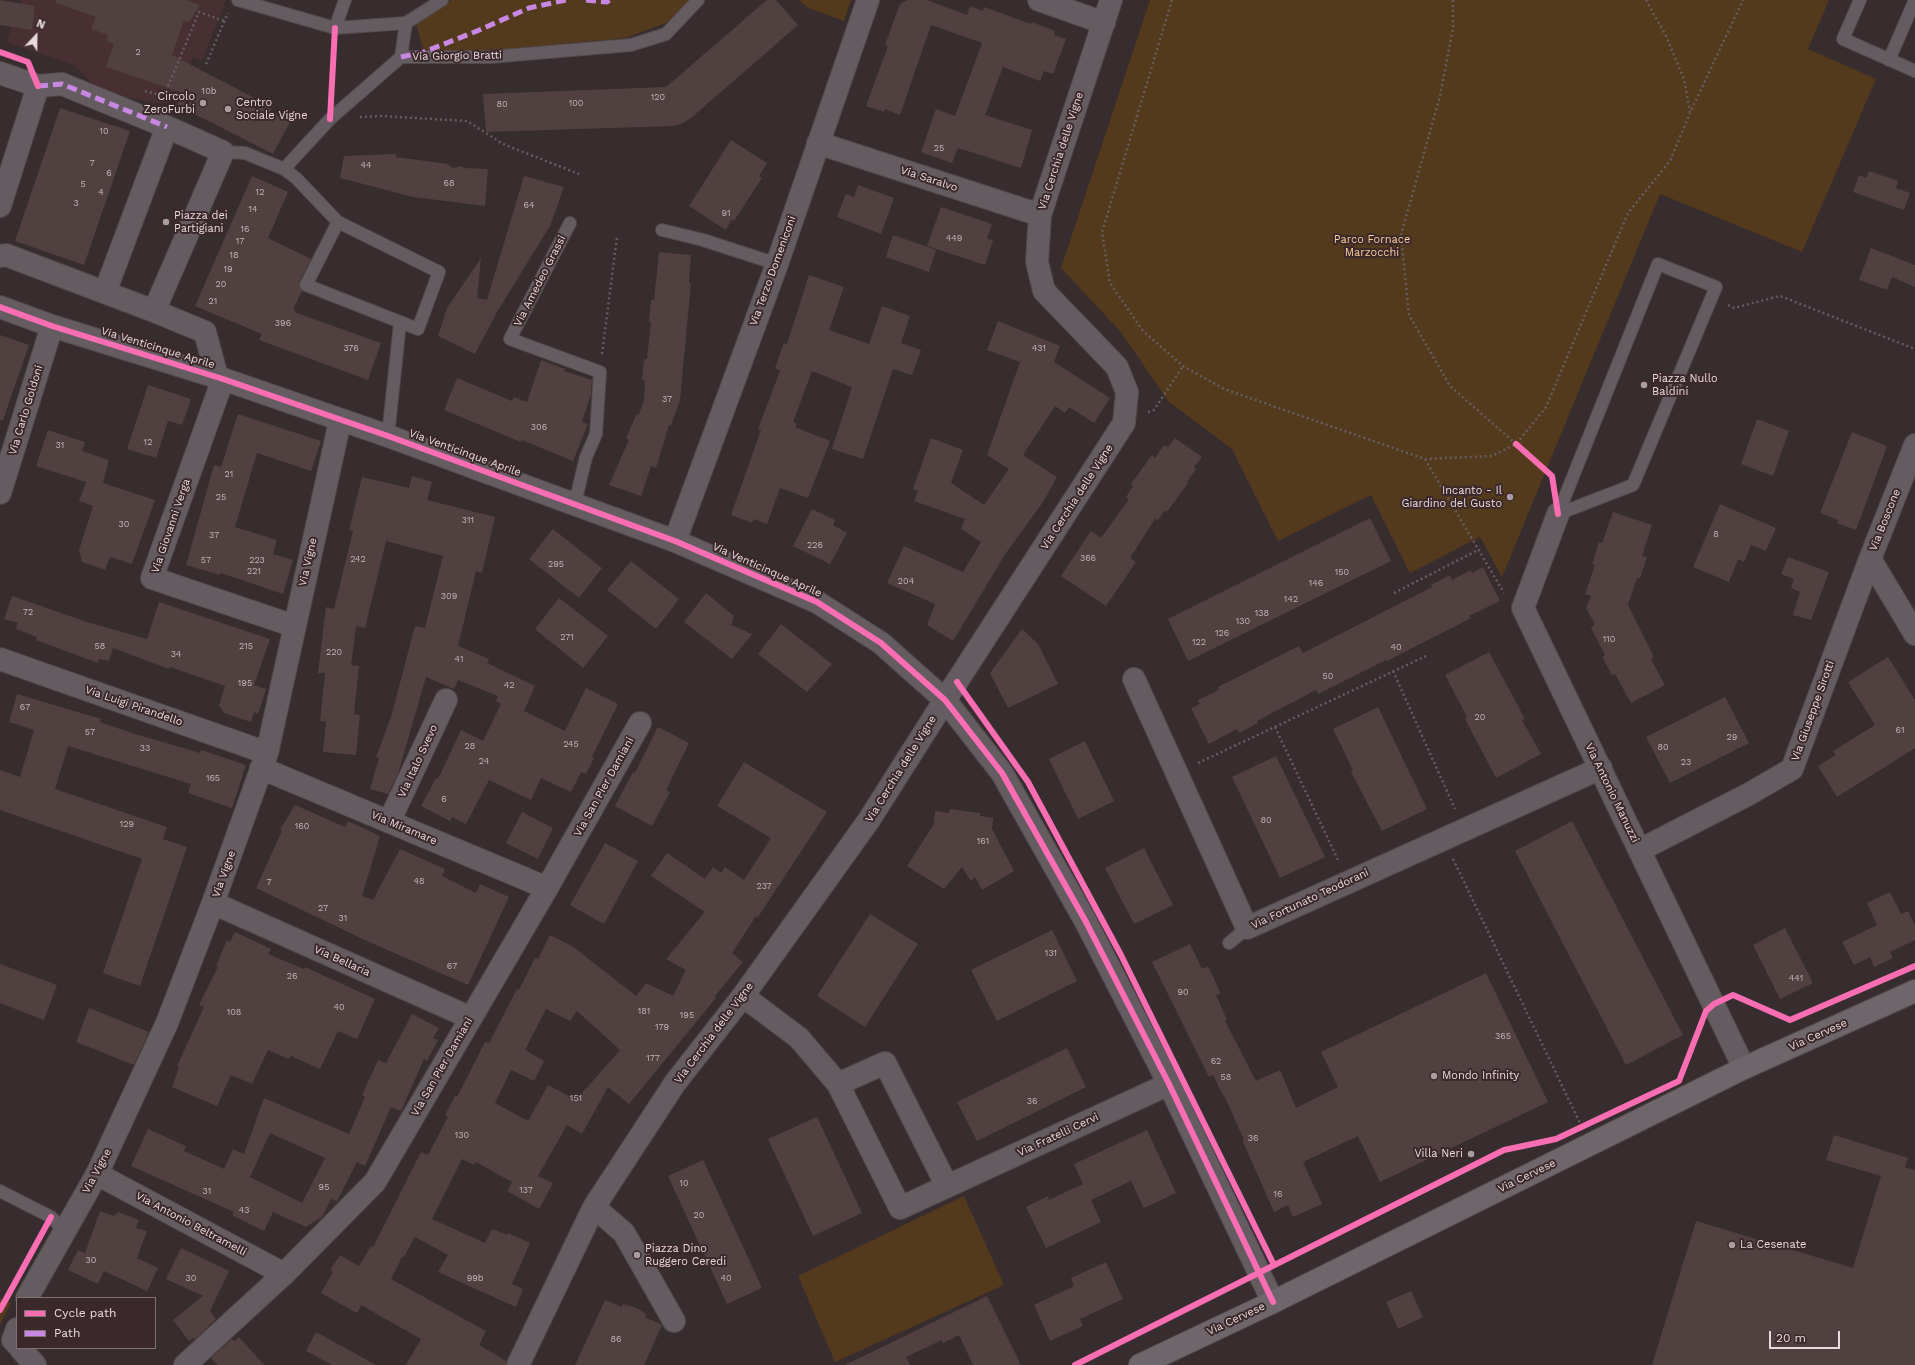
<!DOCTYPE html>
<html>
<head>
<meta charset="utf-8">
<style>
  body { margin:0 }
  #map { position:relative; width:1915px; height:1365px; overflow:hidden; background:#372c2e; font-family:"Work Sans",sans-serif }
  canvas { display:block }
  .legend { position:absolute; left:16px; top:1297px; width:140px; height:52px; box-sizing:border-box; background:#3b282b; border:1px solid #807072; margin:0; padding:5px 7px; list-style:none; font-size:12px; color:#e8dbdd }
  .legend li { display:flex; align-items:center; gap:8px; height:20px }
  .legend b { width:20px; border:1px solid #807072 }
  .north { position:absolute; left:16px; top:16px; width:40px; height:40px; -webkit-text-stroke:3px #3b282b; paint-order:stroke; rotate:22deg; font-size:11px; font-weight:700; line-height:16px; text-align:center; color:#e8dbdd }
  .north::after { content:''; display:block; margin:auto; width:14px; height:18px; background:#e8dbdd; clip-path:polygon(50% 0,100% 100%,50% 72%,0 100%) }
  .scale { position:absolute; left:1769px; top:1331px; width:71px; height:18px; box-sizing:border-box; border:2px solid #e8dbdd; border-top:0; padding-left:5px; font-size:12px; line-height:14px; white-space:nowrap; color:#e8dbdd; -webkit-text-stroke:3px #3b282b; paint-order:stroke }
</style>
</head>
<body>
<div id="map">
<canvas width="1915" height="1365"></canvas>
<ul class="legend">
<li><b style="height:5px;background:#f96db3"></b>Cycle path</li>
<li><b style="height:5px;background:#c787e3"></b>Path</li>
</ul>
<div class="north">N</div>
<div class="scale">20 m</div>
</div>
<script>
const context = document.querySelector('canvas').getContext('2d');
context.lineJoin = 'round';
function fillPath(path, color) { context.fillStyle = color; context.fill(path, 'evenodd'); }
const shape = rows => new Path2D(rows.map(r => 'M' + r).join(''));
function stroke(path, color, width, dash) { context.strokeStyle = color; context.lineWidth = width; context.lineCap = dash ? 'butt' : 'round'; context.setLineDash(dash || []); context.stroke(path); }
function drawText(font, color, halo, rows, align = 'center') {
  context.font = font + ' "Work Sans",sans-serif'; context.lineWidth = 4; context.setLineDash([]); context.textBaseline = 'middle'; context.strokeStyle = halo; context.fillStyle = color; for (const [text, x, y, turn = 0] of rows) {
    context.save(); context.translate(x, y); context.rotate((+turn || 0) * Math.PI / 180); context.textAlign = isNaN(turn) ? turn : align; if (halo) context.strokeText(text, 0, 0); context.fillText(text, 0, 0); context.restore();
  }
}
fillPath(shape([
  [22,0,226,0,202,61,193,57,169,103,157,103,125,97,93,84,74,65,6,42]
]), '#472f32');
fillPath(shape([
  [452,0,691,0,674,20,625,38,508,49,424,52,416,23],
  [799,0,851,0,844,21,808,8],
  [1150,0,1829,0,1808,49,1876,79,1802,252,1660,194,1502,577,1480,537,1410,573,1371,495,1278,541,1232,449,1169,402,1120,331,1061,268],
  [964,1196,1004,1285,835,1362,798,1276],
  [0,1298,11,1303,0,1325]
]), '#543a1c');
fillPath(shape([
  [0,0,35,6,32,30,0,25],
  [56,0,186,0,200,5,189,22,184,20,172,55,270,106,271,112,290,122,273,154,177,105,183,93,106,67,114,44,106,41,108,35,91,29,96,17,56,3],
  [767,0,776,0,798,25,691,118,683,123,673,126,486,132,483,94,666,87],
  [908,0,927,0,967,15,970,6,983,11,984,7,1031,24,1032,22,1055,31,1054,35,1066,39,1053,74,1044,71,1040,81,1003,67,985,115,1032,130,1021,168,958,148,952,163,921,152,936,109,955,116,982,43,931,25,900,115,885,109,884,112,866,106,888,46,885,45,900,4],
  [60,108,130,131,84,265,15,241],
  [731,140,767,163,759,176,762,178,734,221,732,219,726,230,689,206],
  [396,154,396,157,448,164,453,168,462,166,463,168,488,169,485,206,413,197,340,178,344,156],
  [1869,171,1898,181,1896,188,1910,193,1904,210,1853,192,1859,175,1866,178],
  [252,176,288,192,268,238,311,259,299,282,299,286,302,291,293,309,295,309,294,312,381,343,368,380,259,340,262,334,195,306],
  [524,176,564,187,550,226,497,312,475,354,438,336,447,308,481,258,477,298,487,300],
  [858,185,894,198,881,234,837,217,846,194,854,197],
  [941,207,992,224,987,239,993,240,985,265,927,246],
  [893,235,936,250,929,272,886,257],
  [1871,248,1915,265,1915,287,1892,277,1887,290,1859,280],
  [659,252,691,255,689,283,691,283,680,400,671,425,669,425,656,468,651,466,641,496,609,485,629,440,626,438,636,415,639,414,644,400,645,381,642,380,644,359,647,359,651,322,649,322,651,300,654,300],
  [809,275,844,287,829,330,869,344,882,306,910,316,901,343,921,350,912,375,893,369,863,459,832,449,852,387,812,371,793,422,797,424,795,427,830,441,808,498,780,488,767,524,754,519,752,523,731,515,761,430,758,429,780,371,775,368,784,343,787,344],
  [998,321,1060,346,1054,362,1110,398,1094,423,1069,407,1065,413,1055,406,1023,455,1057,477,1043,502,1006,553,953,641,927,625,935,604,887,583,904,546,963,572,981,542,961,529,965,519,914,501,918,491,913,489,931,438,963,450,951,483,984,505,1009,469,987,455,1020,362,987,350],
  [0,335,29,345,3,420,0,420],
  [541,360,565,369,564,371,592,380,591,394,582,422,588,424,573,461,522,440,521,442,444,410,457,378,512,401,514,397,527,402],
  [148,385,191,399,182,425,168,421,156,458,127,449],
  [238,414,321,441,311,471,257,453,235,527,277,540,273,554,293,560,283,594,221,573,220,575,186,565,214,465,221,467],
  [1757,419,1789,431,1773,476,1741,464],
  [48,430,85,442,82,451,109,460,103,483,155,500,132,564,110,557,105,570,82,562,79,550,93,506,79,501,86,482,36,466],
  [1852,432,1887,446,1856,530,1837,523,1838,520,1820,513],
  [1175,438,1202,457,1194,467,1196,469,1187,482,1188,483,1167,512,1165,510,1158,520,1155,519,1130,558,1136,562,1106,606,1061,576,1091,531,1101,538,1129,499,1126,497,1133,486,1131,484,1152,455,1155,458,1164,445,1168,447],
  [412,476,432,482,427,500,495,517,482,573,476,571,458,646,489,659,487,663,535,686,524,711,565,731,586,688,618,704,592,757,594,758,586,774,581,772,571,792,541,778,531,800,489,780,466,824,452,817,450,821,421,806,436,778,438,779,461,730,483,741,501,704,496,701,498,696,458,680,454,689,426,677,398,774,388,794,370,789,379,758,376,757,391,717,415,626,425,628,443,556,386,541,365,628,356,626,351,665,359,666,354,714,360,715,356,755,323,752,326,722,320,721,325,673,318,673,326,607,334,609,353,531,349,530,362,477,409,488],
  [1720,504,1776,528,1766,551,1751,545,1744,562,1738,559,1729,582,1693,567],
  [812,509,835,520,833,525,847,533,830,564,793,546],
  [1613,512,1652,525,1642,556,1647,557,1640,578,1637,578,1628,605,1654,657,1651,659,1665,685,1631,703,1615,674,1612,675,1602,657,1605,655,1591,628,1595,624,1586,608,1591,596,1585,594,1595,565,1592,564,1599,542,1602,543],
  [1370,518,1391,561,1188,661,1168,619],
  [553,529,602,568,579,598,529,559],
  [1788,557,1829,572,1811,620,1793,615,1800,592,1791,588,1794,579,1781,574],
  [631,561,679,599,656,629,607,590],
  [1483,567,1500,601,1469,616,1471,618,1387,661,1386,660,1318,694,1316,690,1257,721,1258,723,1239,733,1237,729,1209,744,1191,708,1200,704,1198,700,1219,690,1218,687,1299,646,1303,653,1432,587,1431,585,1450,575,1452,580,1471,570,1472,573],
  [706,593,734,616,731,625,752,634,732,659,684,622],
  [12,596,87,622,147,639,159,602,270,639,254,685,266,689,258,714,254,712,251,722,224,713,219,705,225,686,170,667,169,669,113,648,109,661,99,659,98,663,36,640,37,637,16,629,18,623,4,619],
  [559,598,608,636,583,668,535,629],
  [781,624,832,664,807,692,758,654],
  [1022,629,1038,644,1058,684,1008,708,990,673],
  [1489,652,1525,719,1522,720,1541,754,1496,778,1465,719,1467,717,1445,675],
  [1888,657,1915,700,1915,748,1837,797,1818,766,1836,755,1833,751,1875,725,1848,682],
  [17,694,101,719,100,722,132,733,200,753,201,750,246,765,232,808,188,793,191,784,68,746,55,789,167,827,163,839,187,847,140,986,103,973,142,859,0,810,0,770,20,777,34,730,9,722],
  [1725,697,1749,743,1670,783,1646,737],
  [1378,707,1427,809,1382,831,1351,772,1353,770,1333,729],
  [658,727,689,743,666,790,670,792,652,826,615,806,633,772,635,773],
  [1085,741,1114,801,1078,819,1049,759],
  [1276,756,1325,857,1280,878,1232,777],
  [744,762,827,812,758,917,756,916,732,953,743,962,715,996,716,998,629,1104,608,1087,582,1134,567,1125,538,1176,553,1183,539,1209,507,1191,512,1182,476,1162,474,1165,462,1159,432,1219,485,1243,492,1229,507,1235,508,1233,530,1243,512,1284,523,1289,516,1307,438,1272,448,1255,415,1237,404,1257,402,1257,391,1279,486,1331,479,1345,506,1361,506,1365,406,1365,421,1339,361,1305,357,1313,321,1293,333,1272,330,1270,340,1255,359,1266,371,1246,373,1247,421,1152,428,1155,448,1117,445,1115,455,1096,457,1097,485,1042,489,1043,517,989,519,990,535,958,538,959,550,935,572,946,636,996,646,983,673,996,686,970,666,959,705,912,651,876,667,853,705,879,713,867,721,873,725,867,744,880,771,838,717,806],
  [546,1009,570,1021,577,1011,620,1050,576,1100,548,1085,528,1121,495,1103,511,1070,534,1081,544,1061,525,1050],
  [295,805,345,827,348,821,380,836,362,896,373,900,400,849,445,869,442,876,476,893,480,884,509,897,468,985,369,942,256,888,282,831,280,830],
  [950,809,980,813,980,816,993,818,992,829,1014,871,982,890,975,877,971,881,962,867,944,889,907,866,934,824,935,811,949,813],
  [522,812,553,828,538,859,506,843],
  [1572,821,1683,1035,1626,1065,1515,851],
  [605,843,638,861,604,924,570,905],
  [1144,848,1173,905,1134,924,1105,868],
  [1890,892,1901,914,1908,911,1915,925,1915,940,1890,952,1893,958,1874,967,1870,957,1854,965,1842,942,1877,925,1867,903],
  [870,914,918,944,865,1027,817,996],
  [1785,928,1813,983,1780,999,1753,945],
  [1052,930,1077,981,997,1021,971,970],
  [235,932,271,949,268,954,304,969,305,967,375,999,357,1039,338,1031,320,1069,291,1056,289,1059,268,1050,252,1084,231,1075,217,1106,172,1087,179,1068,177,1066,204,1007,199,1005,218,967,216,966,227,940,230,942],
  [1190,944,1202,969,1208,966,1221,994,1216,995,1227,1020,1225,1021,1256,1081,1280,1070,1296,1108,1338,1087,1321,1052,1486,973,1548,1102,1380,1182,1358,1136,1303,1162,1322,1204,1293,1217,1288,1205,1274,1212,1243,1142,1244,1140,1224,1095,1223,1095,1213,1075,1209,1077,1152,962],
  [0,964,57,985,44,1020,0,1003],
  [89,1008,149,1032,134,1065,76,1042],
  [412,1014,439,1028,433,1038,438,1040,427,1061,424,1059,401,1111,391,1107,365,1166,357,1162,337,1201,331,1199,322,1217,306,1227,273,1212,264,1231,232,1215,234,1212,131,1166,148,1129,186,1146,184,1151,224,1169,233,1149,244,1154,264,1098,349,1134,365,1097,362,1095,378,1060,386,1063],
  [270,1133,325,1158,302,1203,250,1177],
  [1067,1048,1086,1087,977,1141,957,1102],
  [817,1117,862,1213,813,1236,768,1139],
  [1147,1130,1176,1193,1144,1208,1131,1181,1091,1200,1101,1222,1046,1248,1026,1207,1048,1196,1049,1200,1083,1184,1074,1164],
  [1834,1135,1908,1158,1905,1167,1915,1170,1915,1365,1652,1365,1696,1221,1853,1268,1881,1176,1826,1160],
  [703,1160,762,1288,727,1304,668,1176],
  [100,1211,114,1216,118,1212,139,1220,136,1228,147,1231,137,1258,158,1268,147,1291,104,1271,98,1284,68,1270,78,1250,85,1253],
  [181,1248,229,1271,210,1311,216,1319,195,1339,193,1338,189,1341,173,1320,203,1296,166,1279],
  [1106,1262,1123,1299,1080,1319,1083,1326,1050,1341,1034,1305,1074,1286,1071,1278],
  [1411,1291,1423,1317,1398,1329,1386,1302],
  [987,1296,1021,1365,973,1365,959,1335,943,1343,942,1340,906,1357,910,1365,845,1365],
  [605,1300,622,1307,623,1304,637,1308,646,1314,645,1317,662,1325,644,1365,575,1365],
  [316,1332,327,1338,376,1365,332,1365,306,1351],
  [239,1337,264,1365,218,1365,211,1358,232,1339,234,1341]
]), '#504140');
const lane = shape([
  [238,0,335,28,406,23,442,0],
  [1860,0,1843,39,1915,71],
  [335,28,345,0],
  [401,57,406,23],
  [1889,60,1915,0],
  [223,152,245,153,284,169,330,119,401,57,490,57,631,45,666,34,698,0],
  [284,169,296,178,338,222,439,272,418,329,306,285,338,222],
  [570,223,510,339,600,372,596,434,586,457,575,503],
  [662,230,703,240,777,264],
  [1658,264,1716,287,1633,485,1558,514,1658,264],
  [388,436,400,323],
  [1229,943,1247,928],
  [0,1191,51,1217,64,1230]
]);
const street = shape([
  [1039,0,1104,23],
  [0,73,38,86,62,84,167,127],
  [818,143,1040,215],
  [0,206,38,86],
  [0,256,6,255,154,311,205,332,217,377],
  [105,292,167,127,223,152,154,311],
  [0,307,52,326,223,379,388,436,675,541,817,602,881,643,945,700,1002,773,1086,922,1169,1084,1273,1302],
  [223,379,152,578,294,626],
  [1915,445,1870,559,1915,634],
  [0,493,52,326],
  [1558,514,1523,608,1744,1068],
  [675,541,777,264,868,0],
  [0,659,267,753],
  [1134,679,1247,928,1601,768],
  [261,768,547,888],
  [389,822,446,700],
  [1640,850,1749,794,1792,769,1870,559],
  [213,903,471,1018],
  [743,996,799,1038,838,1084,900,1208,1169,1084],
  [838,1084,885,1063,947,1186],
  [97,1174,284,1274],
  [594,1207,624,1233,674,1321],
  [27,1298,97,1174,167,1023,213,903,267,753,340,421],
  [17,1329,13,1340,17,1344],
  [20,1348,35,1365],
  [185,1365,284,1274,375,1182,547,888,640,723],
  [518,1365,594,1207,675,1083,743,996,869,820,945,700,1124,423,1127,392,1117,367,1044,291,1037,262,1040,215,1111,0]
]);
const secondary = shape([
  [1140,1365,1273,1302,1744,1068,1915,991]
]);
stroke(lane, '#52494b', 14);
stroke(street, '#52494b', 24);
stroke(secondary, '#52494b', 24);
stroke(shape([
  [1172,0,1102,232,1110,283,1143,331,1183,366,1224,389,1425,459,1492,456,1516,444,1546,407,1628,213,1670,161,1690,113,1743,0],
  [1453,0,1453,28,1440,96,1401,235,1409,315,1450,386,1516,444],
  [1646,0,1666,36,1684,79,1690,112],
  [206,64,228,13],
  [145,91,164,96,199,12,224,21],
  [360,117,381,116,467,121,503,144,579,174],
  [1728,305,1734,308,1780,296,1915,349],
  [602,354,617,237],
  [1148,412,1154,410,1183,366],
  [1425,459,1504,593],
  [1394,593,1478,550],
  [1393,671,1455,809],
  [1275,727,1339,862],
  [1198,763,1426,656],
  [1453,859,1580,1123]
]), '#655d60', 2.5, [2, 3]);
stroke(lane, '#645c60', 12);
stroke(street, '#645c60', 22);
stroke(secondary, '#6f666b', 22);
stroke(shape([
  [586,0,607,2,609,0],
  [401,57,424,52,477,31,529,8,566,0],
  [38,86,62,84,167,127]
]), '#c787e3', 5, [10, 5]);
stroke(shape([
  [0,52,28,62,38,86],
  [330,119,335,28],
  [0,307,52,326,223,379,388,436,675,541,817,602,881,643,945,700,1002,773,1086,922,1169,1084,1273,1302],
  [1516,444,1552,476,1558,514],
  [957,682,1028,782,1121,955,1274,1265],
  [0,1310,51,1217],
  [1075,1365,1504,1150,1556,1139,1679,1081,1706,1011,1714,1004,1733,995,1790,1020,1915,966]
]), '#f96db3', 6);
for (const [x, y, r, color] of [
  [203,103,4,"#aa9ea0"],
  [228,109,4,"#aa9ea0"],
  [166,222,4,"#aa9ea0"],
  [1644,385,4,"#aa9ea0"],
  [1510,497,4,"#aa9ea0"],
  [1434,1076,4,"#aa9ea0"],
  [1471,1154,4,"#aa9ea0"],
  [1732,1245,4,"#aa9ea0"],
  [637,1255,4,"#aa9ea0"]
]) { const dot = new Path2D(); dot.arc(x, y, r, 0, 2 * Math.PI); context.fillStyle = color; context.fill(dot); stroke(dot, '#3b282b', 1.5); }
drawText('9px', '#c2b4b6', null, [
  ["2",138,52],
  ["10b",209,91],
  ["120",658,97],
  ["100",576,103],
  ["80",502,104],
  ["10",104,131],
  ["25",939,148],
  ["7",92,163],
  ["44",366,165],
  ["6",109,173],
  ["68",449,183],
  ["5",83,184],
  ["4",101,192],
  ["12",260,192],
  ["3",76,203],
  ["64",529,205],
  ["14",253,209],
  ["91",726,213],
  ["16",245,229],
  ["449",954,238],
  ["17",240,241],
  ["18",234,255],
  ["19",228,269],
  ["20",221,284],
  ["21",213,301],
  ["396",283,323],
  ["376",351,348],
  ["431",1039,348],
  ["37",667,399],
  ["306",539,427],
  ["12",148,442],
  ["31",60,445],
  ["21",229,474],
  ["25",221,497],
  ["311",468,520],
  ["30",124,524],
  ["8",1716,534],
  ["37",214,535],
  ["226",815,545],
  ["366",1088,558],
  ["242",358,559],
  ["57",206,560],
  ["223",257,560],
  ["295",556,564],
  ["221",254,571],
  ["150",1342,572],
  ["204",906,581],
  ["146",1316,583],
  ["309",449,596],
  ["142",1291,599],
  ["72",28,612],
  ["138",1262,613],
  ["130",1243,621],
  ["126",1222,633],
  ["271",567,637],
  ["110",1609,639],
  ["122",1199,642],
  ["58",100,646],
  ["215",246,646],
  ["40",1396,647],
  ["220",334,652],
  ["34",176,654],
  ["41",459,659],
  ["50",1328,676],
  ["195",245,683],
  ["42",509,685],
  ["67",25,707],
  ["20",1480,717],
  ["61",1900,730],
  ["57",90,732],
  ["29",1732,737],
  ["245",571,744],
  ["28",470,746],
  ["80",1663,747],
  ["33",145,748],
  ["24",484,761],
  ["23",1686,762],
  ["165",213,778],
  ["6",444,799],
  ["80",1266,820],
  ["129",127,824],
  ["160",302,826],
  ["161",983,841],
  ["48",419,881],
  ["7",269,882],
  ["237",764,886],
  ["27",323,908],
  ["31",343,918],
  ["131",1051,953],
  ["67",452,966],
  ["26",292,976],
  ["441",1796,978],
  ["90",1183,992],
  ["40",339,1007],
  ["181",644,1011],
  ["108",234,1012],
  ["195",687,1015],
  ["179",662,1027],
  ["365",1503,1036],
  ["177",653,1058],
  ["62",1216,1061],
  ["58",1226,1077],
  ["151",576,1098],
  ["36",1032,1101],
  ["130",462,1135],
  ["36",1253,1138],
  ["10",684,1183],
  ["95",324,1187],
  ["137",526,1190],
  ["31",207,1191],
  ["16",1278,1194],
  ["43",244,1210],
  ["20",699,1215],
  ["30",91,1260],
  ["30",191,1278],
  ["99b",475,1278],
  ["40",726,1278],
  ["86",616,1339]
]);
drawText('11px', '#e8dbdd', '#3b282b', [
  ["Via Giorgio Bratti",457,56,-1],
  ["Via Cerchia delle Vigne",1061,151,-72],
  ["Via Saralvo",929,179,18],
  ["Via Terzo Domeniconi",773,271,-70],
  ["Via Amedeo Grassi",540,281,-63],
  ["Via Venticinque Aprile",158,348,17],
  ["Via Carlo Goldoni",26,410,-73],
  ["Via Venticinque Aprile",465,453,20],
  ["Via Cerchia delle Vigne",1077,497,-57],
  ["Via Boscone",1885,520,-68],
  ["Via Giovanni Verga",171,526,-71],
  ["Via Vigne",308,562,-77],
  ["Via Venticinque Aprile",767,570,24],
  ["Via Luigi Pirandello",134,706,19],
  ["Via Giuseppe Sirotti",1813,711,-70],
  ["Via Italo Svevo",418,761,-65],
  ["Via Cerchia delle Vigne",901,769,-58],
  ["Via San Pier Damiani",604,787,-61],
  ["Via Antonio Manuzzi",1612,793,64],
  ["Via Miramare",404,828,23],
  ["Via Vigne",224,874,-70],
  ["Via Fortunato Teodorani",1310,899,-25],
  ["Via Bellaria",342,961,24],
  ["Via Cerchia delle Vigne",714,1033,-53],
  ["Via Cervese",1818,1035,-24],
  ["Via San Pier Damiani",442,1067,-60],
  ["Via Fratelli Cervi",1058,1135,-25],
  ["Via Vigne",97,1171,-62],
  ["Via Cervese",1527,1176,-26],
  ["Via Antonio Beltramelli",191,1224,28],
  ["Via Cervese",1236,1319,-25]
]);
drawText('11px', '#e8dbdd', '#3b282b', [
  ["Circolo",195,97,"right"],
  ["ZeroFurbi",195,110,"right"],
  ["Centro",236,103],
  ["Sociale Vigne",236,116],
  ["Piazza dei",174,216],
  ["Partigiani",174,229],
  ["Piazza Nullo",1652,379],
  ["Baldini",1652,392],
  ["Incanto - Il",1502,491,"right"],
  ["Giardino del Gusto",1502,504,"right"],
  ["Mondo Infinity",1442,1076],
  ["Villa Neri",1463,1154,"right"],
  ["La Cesenate",1740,1245],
  ["Piazza Dino",645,1249],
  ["Ruggero Ceredi",645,1262]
], 'left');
drawText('11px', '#face9d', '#3b282b', [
  ["Parco Fornace",1372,240],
  ["Marzocchi",1372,253]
]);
</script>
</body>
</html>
